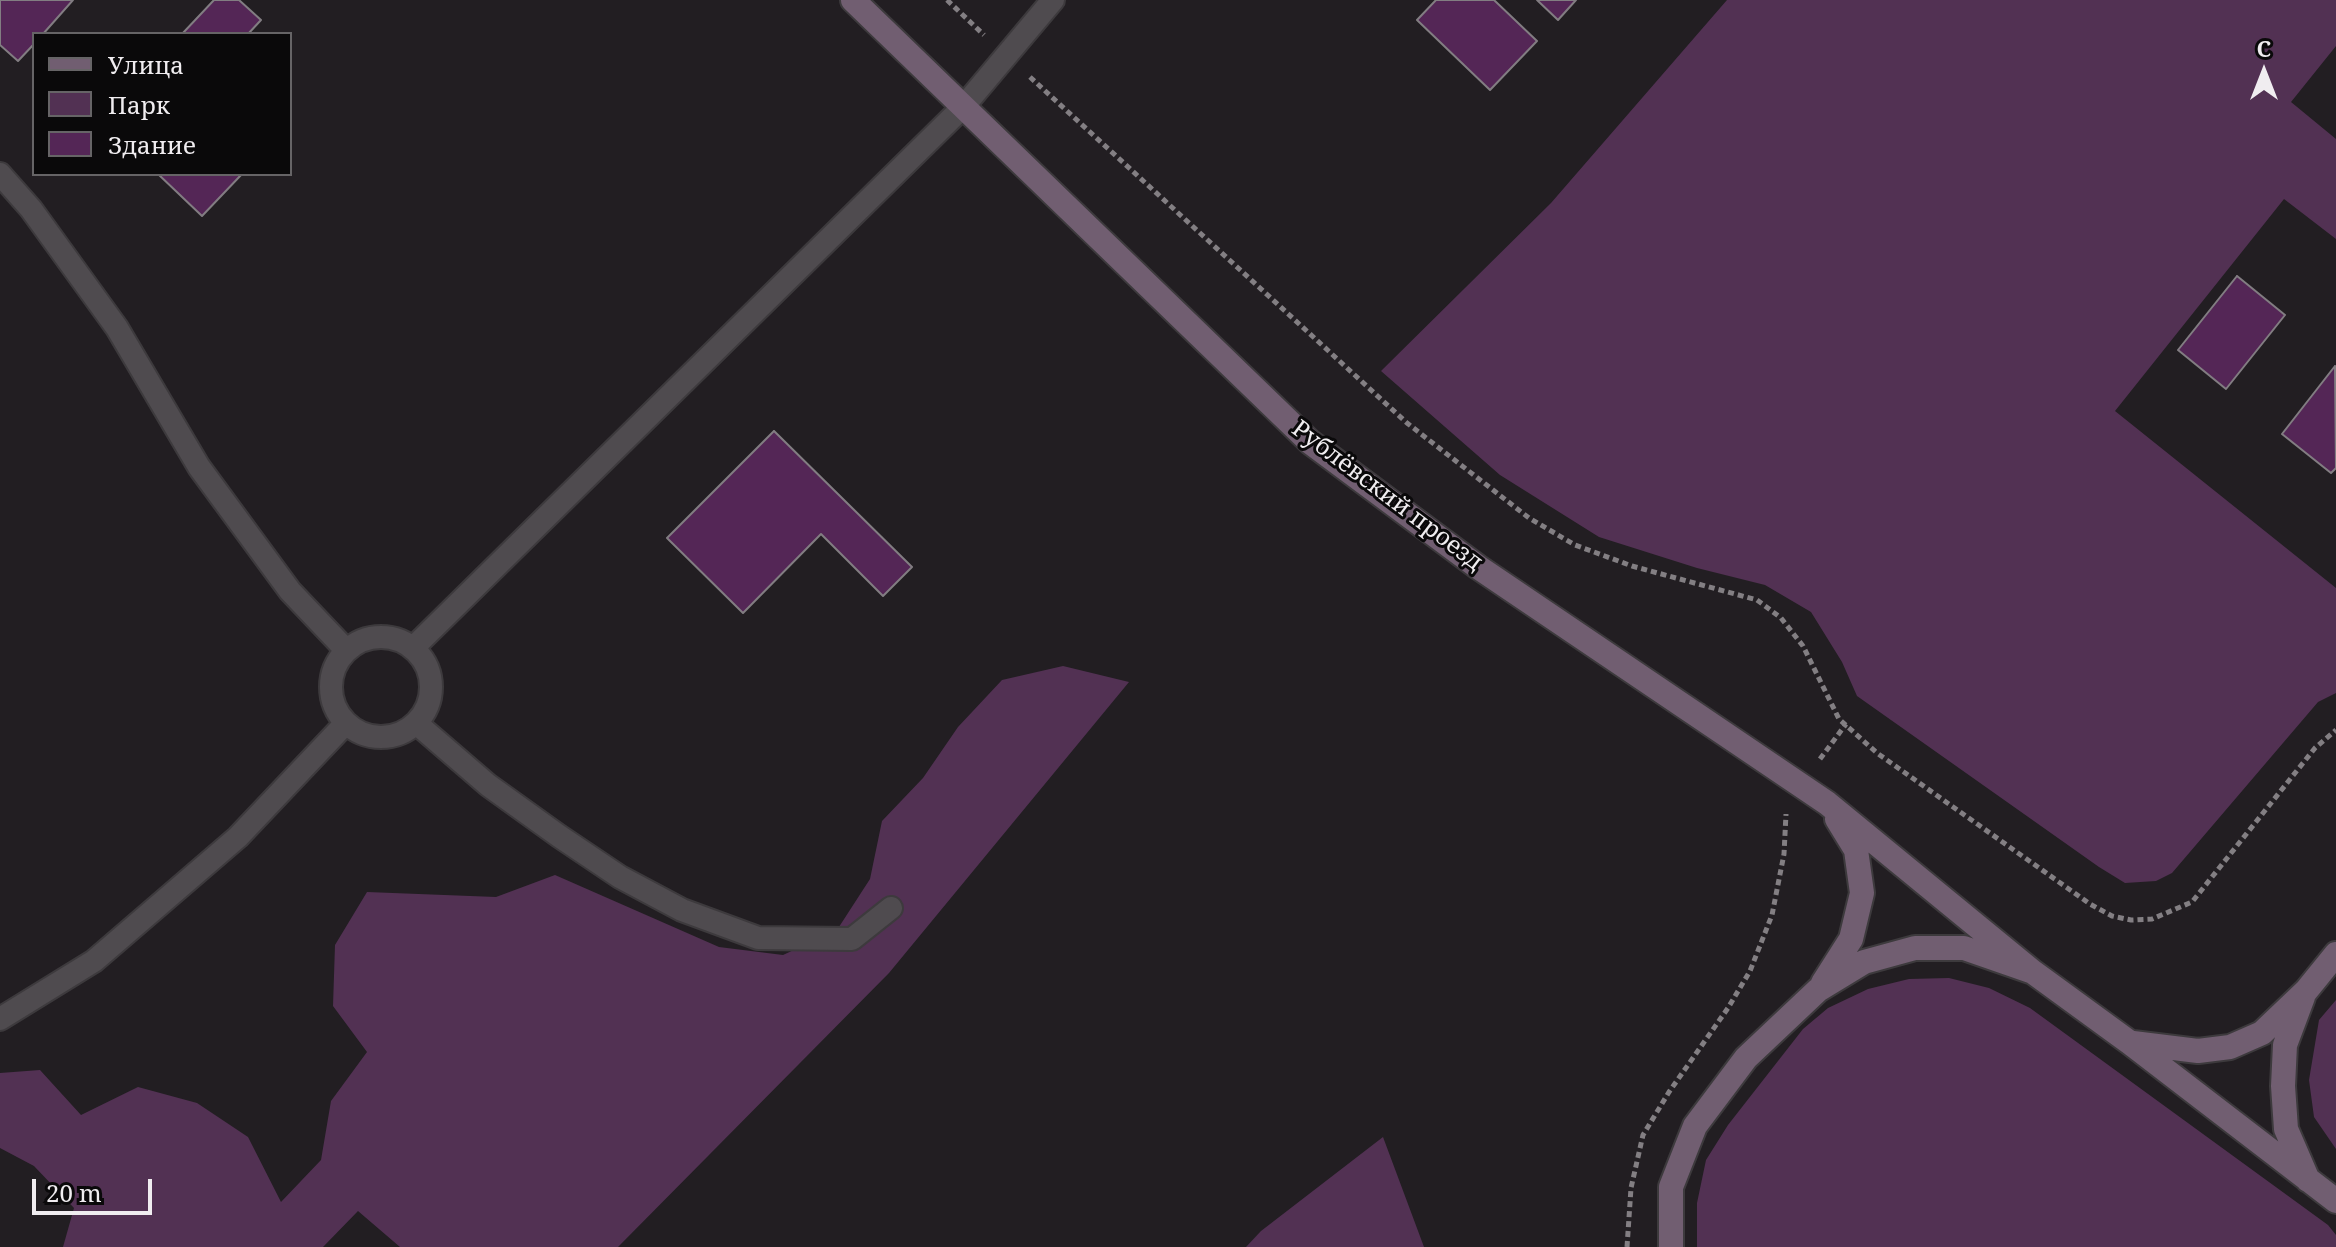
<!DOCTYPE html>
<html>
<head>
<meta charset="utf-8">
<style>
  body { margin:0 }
  #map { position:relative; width:2336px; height:1247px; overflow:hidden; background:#221e22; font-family:"Noto Serif",serif }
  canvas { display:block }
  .legend { position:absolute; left:32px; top:32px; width:260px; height:144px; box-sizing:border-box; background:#0a090a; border:2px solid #666466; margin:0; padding:10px 14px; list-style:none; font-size:24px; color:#f0edf0 }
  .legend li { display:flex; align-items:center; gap:16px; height:40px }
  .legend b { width:40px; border:2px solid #666466 }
  .north { position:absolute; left:2224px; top:32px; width:80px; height:80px; -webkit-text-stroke:6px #0a090a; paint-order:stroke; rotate:0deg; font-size:22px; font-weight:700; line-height:32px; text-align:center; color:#f0edf0 }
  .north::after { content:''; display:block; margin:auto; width:28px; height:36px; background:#f0edf0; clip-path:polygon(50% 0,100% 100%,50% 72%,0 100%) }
  .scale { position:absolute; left:32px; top:1179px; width:120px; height:36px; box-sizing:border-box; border:4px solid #f0edf0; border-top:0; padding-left:10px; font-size:24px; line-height:28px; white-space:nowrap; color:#f0edf0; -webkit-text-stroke:6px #0a090a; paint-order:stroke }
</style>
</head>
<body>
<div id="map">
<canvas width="2336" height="1247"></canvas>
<ul class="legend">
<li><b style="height:10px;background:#715e71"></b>Улица</li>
<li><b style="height:22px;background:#523153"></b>Парк</li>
<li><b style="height:22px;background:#542656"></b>Здание</li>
</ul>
<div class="north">С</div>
<div class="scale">20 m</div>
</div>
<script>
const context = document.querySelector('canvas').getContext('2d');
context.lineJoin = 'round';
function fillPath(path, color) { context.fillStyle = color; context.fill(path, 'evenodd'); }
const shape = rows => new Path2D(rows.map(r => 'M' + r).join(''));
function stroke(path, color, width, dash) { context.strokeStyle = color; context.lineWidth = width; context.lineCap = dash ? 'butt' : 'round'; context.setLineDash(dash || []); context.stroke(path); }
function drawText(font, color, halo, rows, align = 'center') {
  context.font = font + ' "Noto Serif",serif'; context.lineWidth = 6; context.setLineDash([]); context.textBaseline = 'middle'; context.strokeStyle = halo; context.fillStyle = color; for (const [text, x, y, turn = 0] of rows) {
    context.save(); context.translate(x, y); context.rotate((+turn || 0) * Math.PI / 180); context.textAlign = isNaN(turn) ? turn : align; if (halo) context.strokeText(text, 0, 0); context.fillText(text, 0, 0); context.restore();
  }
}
fillPath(shape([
  [1727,0,2336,0,2336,46,2291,102,2336,139,2336,239,2284,199,2115,411,2336,588,2336,693,2318,702,2172,873,2156,881,2125,883,2099,867,1857,696,1842,662,1811,612,1765,585,1697,568,1599,537,1500,475,1381,371,1551,203],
  [1063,666,1129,682,889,973,618,1247,400,1247,358,1211,323,1247,63,1247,74,1208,34,1166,0,1148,0,1073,40,1070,81,1115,138,1087,197,1103,248,1137,281,1202,321,1160,331,1101,367,1052,333,1006,335,945,367,892,496,897,555,875,719,947,783,955,837,930,870,879,882,821,923,778,958,727,1002,680],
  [1949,978,1989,988,2030,1008,2328,1225,2336,1235,2336,1247,1697,1247,1697,1203,1706,1160,1728,1125,1803,1029,1828,1008,1868,989,1909,979],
  [2336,1000,2336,1149,2314,1117,2309,1080,2319,1020],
  [1383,1137,1424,1247,1246,1247,1261,1231]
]), '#523153');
const building = shape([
  [0,0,73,0,43,34,34,34,34,44,18,61,0,45,0,0],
  [214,0,239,0,261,20,248,34,182,34,214,0],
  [1436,0,1494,0,1537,41,1490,90,1417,20,1436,0],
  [1537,0,1576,0,1558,20,1537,0],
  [158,174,242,174,202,216,158,174],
  [2237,276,2285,315,2226,389,2178,350,2237,276],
  [2335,366,2336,468,2331,473,2282,434,2335,366],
  [774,431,912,567,883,596,821,534,743,613,667,538,774,431]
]);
fillPath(building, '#542656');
stroke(building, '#827d82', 2);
const lane = shape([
  [0,174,31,209,117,328,199,467,290,591,346,650],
  '331 687a50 50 0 1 1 100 0a50 50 0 1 1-100 0Z',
  [413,648,964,106,1053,0],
  [416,723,488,785,559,836,620,877,682,910,758,938,852,939,891,908],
  [0,1019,94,961,238,837,345,724]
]);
const secondary = shape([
  [853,0,1310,442,1478,567,1827,803,2033,972],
  [1823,983,1851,939,1862,893,1856,850,1837,819],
  [2303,997,2285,1045,2283,1086,2286,1129,2308,1180],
  [2133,1043,2198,1051,2230,1047,2262,1033,2306,991,2336,954],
  [1671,1247,1671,1187,1695,1126,1746,1058,1818,990,1864,962,1915,948,1964,948,2033,972,2129,1042,2336,1201]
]);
stroke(lane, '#3d3a3d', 26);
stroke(secondary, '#3d3a3d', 28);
stroke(shape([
  [947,0,984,35],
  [1030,77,1407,423,1529,518,1575,545,1632,566,1757,600,1781,618,1803,646,1839,719,1877,753,2090,904,2112,916,2131,920,2152,919,2192,902,2315,748,2336,730],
  [1820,759,1846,724],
  [1627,1247,1631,1188,1643,1135,1669,1092,1728,1008,1750,971,1772,915,1784,854,1786,814]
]), '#837f83', 5, [6, 4]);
stroke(lane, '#4f4b4f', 22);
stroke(secondary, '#715e71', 24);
drawText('24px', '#f0edf0', '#0a090a', [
  ["Рублёвский проезд",1387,496,37]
]);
</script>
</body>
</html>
